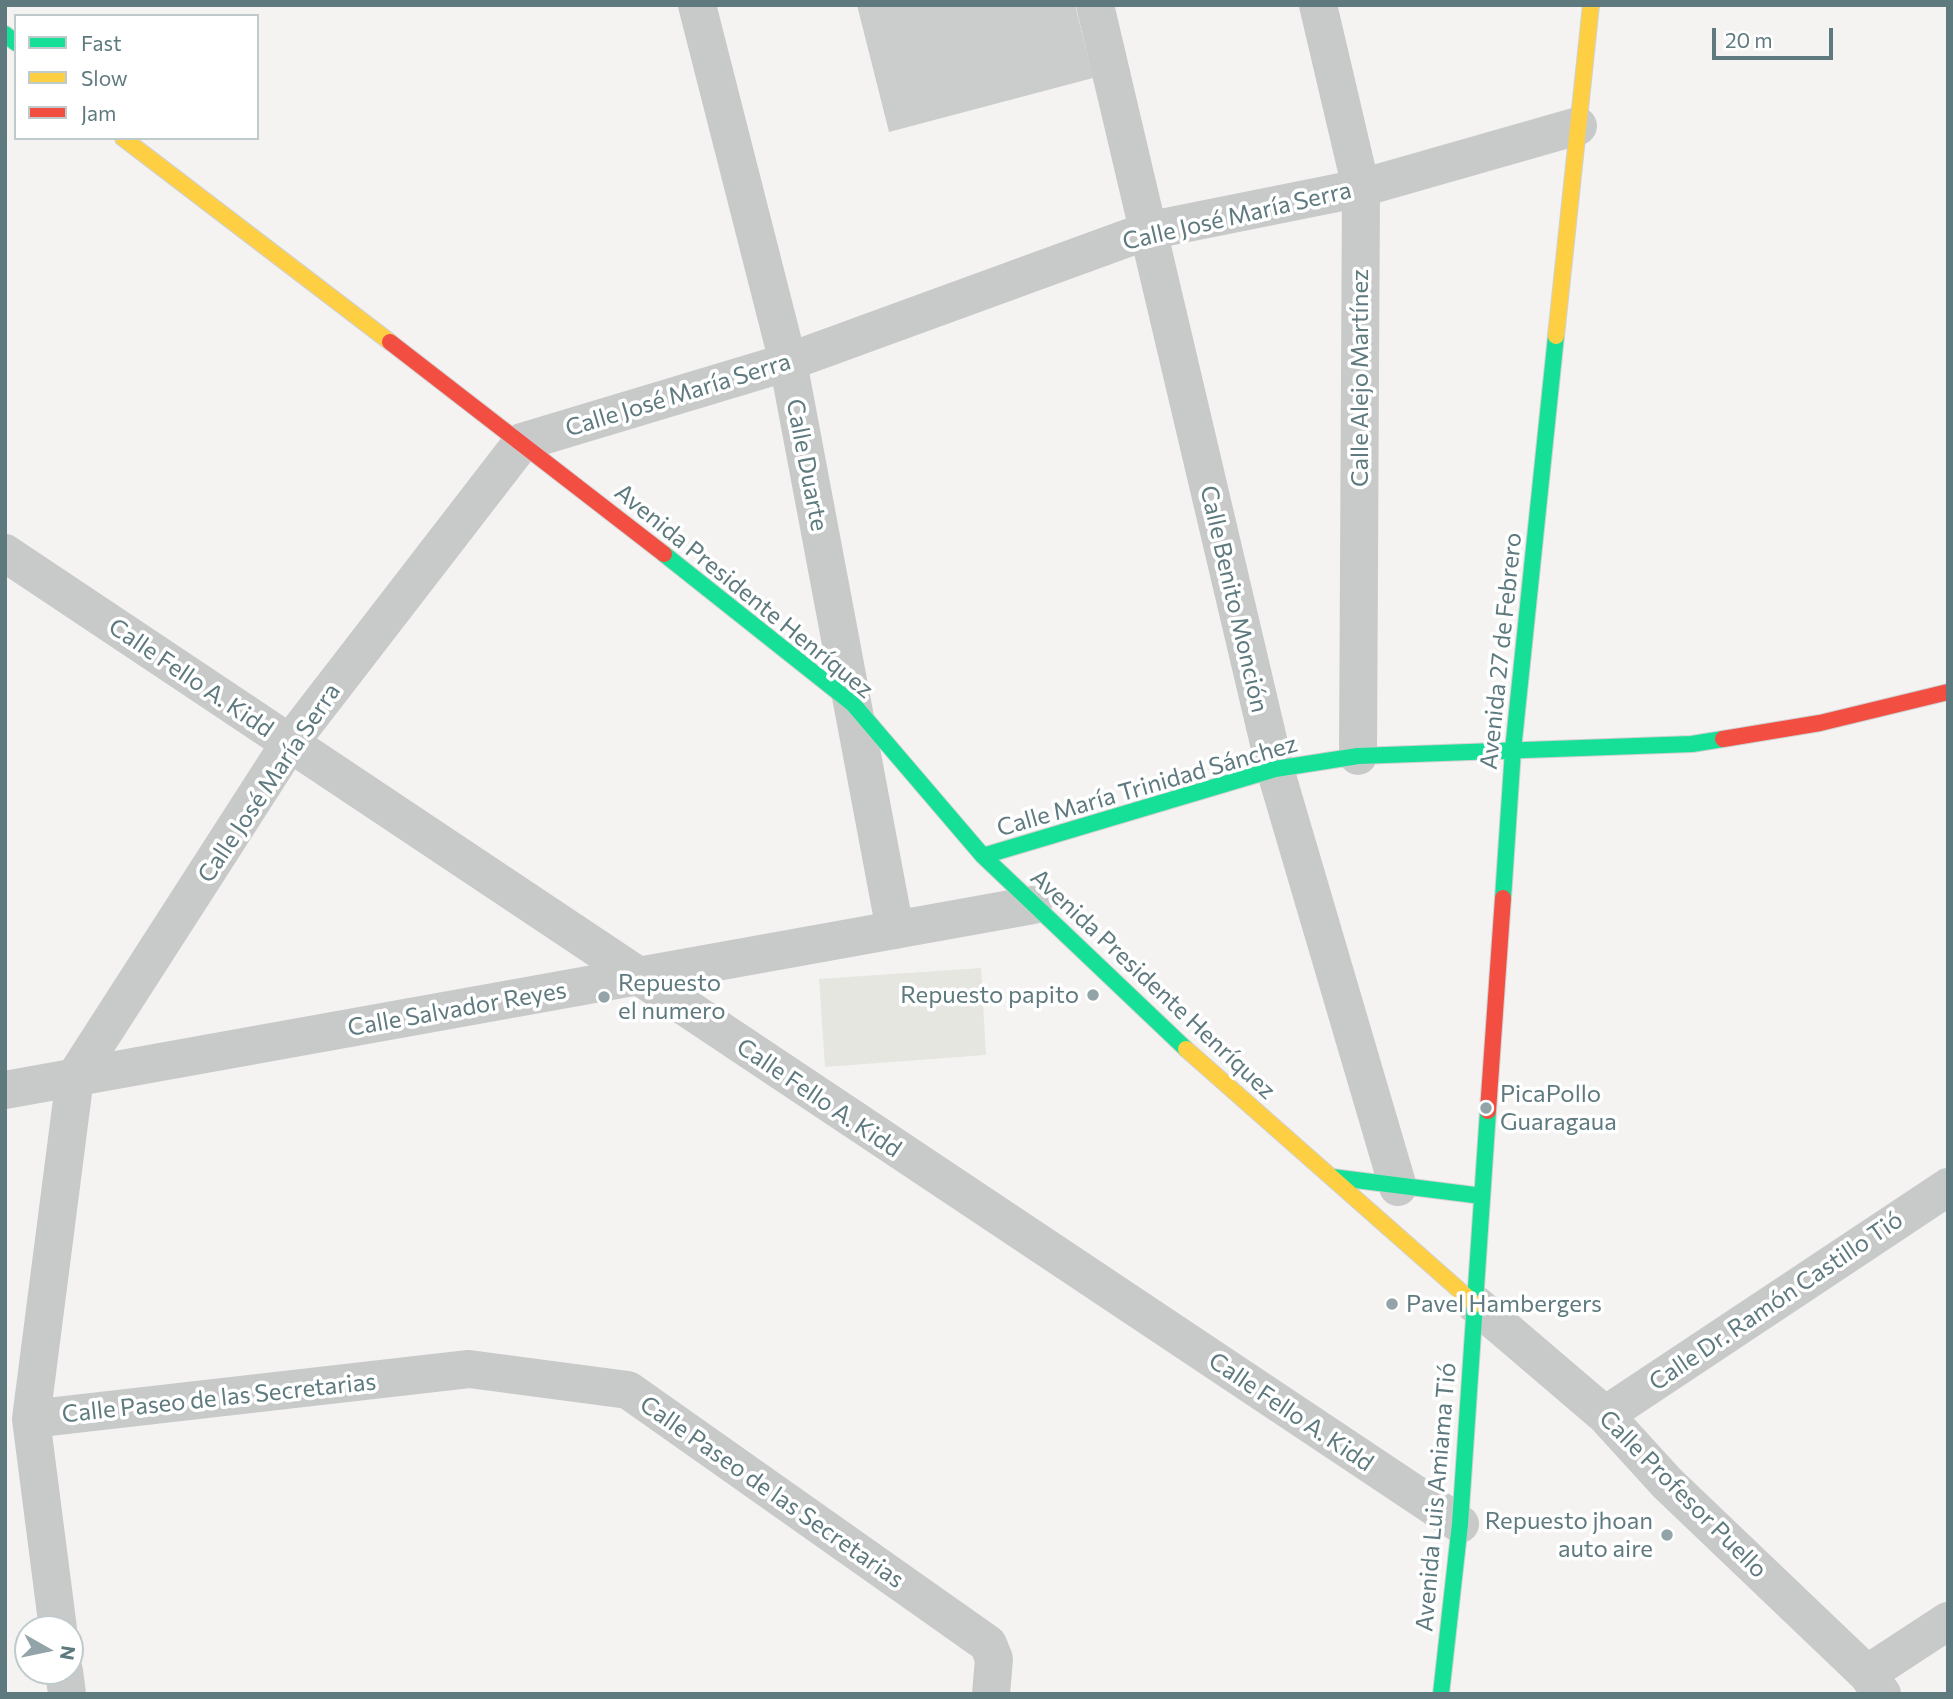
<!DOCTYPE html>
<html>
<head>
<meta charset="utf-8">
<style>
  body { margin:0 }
  #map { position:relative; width:1953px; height:1699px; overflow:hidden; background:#f4f3f2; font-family:Commissioner,sans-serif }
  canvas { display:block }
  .frame { position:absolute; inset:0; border:7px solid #5e7a7f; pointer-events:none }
  .legend { position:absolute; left:14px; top:14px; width:245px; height:126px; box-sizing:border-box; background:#fff; border:2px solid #bfcacc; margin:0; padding:9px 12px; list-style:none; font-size:21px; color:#5e7a7f }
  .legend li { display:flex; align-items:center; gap:14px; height:35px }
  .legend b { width:35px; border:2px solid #bfcacc }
  .north { position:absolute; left:14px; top:1615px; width:70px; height:70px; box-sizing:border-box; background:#fff; border:2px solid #bfcacc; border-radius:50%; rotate:99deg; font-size:19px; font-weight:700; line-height:28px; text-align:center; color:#5e7a7f }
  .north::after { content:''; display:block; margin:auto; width:24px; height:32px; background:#92a4a7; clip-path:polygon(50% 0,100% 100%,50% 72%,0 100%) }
  .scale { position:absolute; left:1712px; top:28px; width:121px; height:32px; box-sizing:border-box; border:4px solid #5e7a7f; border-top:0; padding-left:9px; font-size:21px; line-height:24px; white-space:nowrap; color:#5e7a7f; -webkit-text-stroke:5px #fff; paint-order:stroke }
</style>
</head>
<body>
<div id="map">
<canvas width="1953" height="1699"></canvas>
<div class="frame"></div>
<ul class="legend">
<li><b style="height:9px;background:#16e098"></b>Fast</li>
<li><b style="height:9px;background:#ffcf43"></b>Slow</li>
<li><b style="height:9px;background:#f24e42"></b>Jam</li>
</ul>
<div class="north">N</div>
<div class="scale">20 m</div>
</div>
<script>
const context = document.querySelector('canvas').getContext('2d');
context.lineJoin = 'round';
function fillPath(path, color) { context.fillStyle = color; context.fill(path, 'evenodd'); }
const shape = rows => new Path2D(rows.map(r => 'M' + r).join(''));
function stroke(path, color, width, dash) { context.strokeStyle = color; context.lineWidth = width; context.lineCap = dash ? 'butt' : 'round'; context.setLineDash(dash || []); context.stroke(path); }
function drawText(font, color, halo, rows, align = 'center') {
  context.font = font + ' Commissioner,sans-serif'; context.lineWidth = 7; context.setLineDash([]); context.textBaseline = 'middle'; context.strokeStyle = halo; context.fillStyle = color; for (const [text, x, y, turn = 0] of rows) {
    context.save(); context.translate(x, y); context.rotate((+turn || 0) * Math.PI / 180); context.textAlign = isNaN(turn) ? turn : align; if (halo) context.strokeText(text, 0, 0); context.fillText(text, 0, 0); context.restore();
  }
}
fillPath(shape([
  [981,968,986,1055,825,1067,819,979]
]), '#e4e6df');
fillPath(shape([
  [857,5,1075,5,1093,78,889,132]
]), '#cbcdcd');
const fast = shape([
  [5,34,16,43],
  [664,554,853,704,983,856,1186,1049],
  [983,856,1275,769,1358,756,1692,744,1723,739],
  [1503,898,1513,750,1556,336],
  [1332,1177,1482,1196],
  [1441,1694,1460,1524,1488,1111]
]);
const slow = shape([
  [123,138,390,342],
  [1556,336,1591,5],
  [1186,1049,1475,1304]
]);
const jam = shape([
  [390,342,664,554],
  [1723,739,1820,723,1948,692],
  [1488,1111,1503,898]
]);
stroke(fast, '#d0d1d2', 18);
stroke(slow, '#d0d1d2', 18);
stroke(jam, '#d0d1d2', 18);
stroke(shape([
  [697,5,788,362,895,930],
  [1095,5,1275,769,1398,1187],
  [1318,5,1361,188,1358,756],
  [5,553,1460,1524],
  [5,1090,1033,905],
  [1475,1304,1605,1415,1667,1483,1867,1674,1882,1694],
  [1605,1415,1948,1187],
  [31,1419,469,1369,628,1390,988,1644,994,1659,991,1694],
  [58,1629,31,1419,75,1077,289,744,522,442,788,362,1147,231,1361,188,1578,126],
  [64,1671,67,1694],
  [1867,1674,1948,1621]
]), '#c8caca', 38);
stroke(fast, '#16e098', 16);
stroke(slow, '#ffcf43', 16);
stroke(jam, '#f24e42', 16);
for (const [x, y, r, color] of [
  [1093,995,7,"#92a4a7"],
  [604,997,7,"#92a4a7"],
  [1486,1108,7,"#92a4a7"],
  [1392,1304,7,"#92a4a7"],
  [1667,1535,7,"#92a4a7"]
]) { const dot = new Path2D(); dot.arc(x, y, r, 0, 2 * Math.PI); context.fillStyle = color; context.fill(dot); stroke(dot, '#fff', 2.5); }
drawText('24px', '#5e7a7f', '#fff', [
  ["Calle José María Serra",1237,216,-13],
  ["Calle Alejo Martínez",1360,378,-90],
  ["Calle José María Serra",678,395,-17],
  ["Calle Duarte",807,465,79],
  ["Avenida Presidente Henríquez",744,591,39],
  ["Calle Benito Monción",1234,599,77],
  ["Avenida 27 de Febrero",1501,651,-84],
  ["Calle Fello A. Kidd",191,678,34],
  ["Calle José María Serra",269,783,-56],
  ["Calle María Trinidad Sánchez",1147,786,-16],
  ["Avenida Presidente Henríquez",1153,984,43],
  ["Calle Salvador Reyes",457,1009,-10],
  ["Calle Fello A. Kidd",819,1098,34],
  ["Calle Dr. Ramón Castillo Tió",1776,1301,-34],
  ["Calle Paseo de las Secretarias",219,1398,-6],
  ["Calle Fello A. Kidd",1291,1412,34],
  ["Calle Paseo de las Secretarias",772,1492,35],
  ["Calle Profesor Puello",1683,1494,45],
  ["Avenida Luis Amiama Tió",1436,1497,-85]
]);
drawText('24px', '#5e7a7f', '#fff', [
  ["Repuesto",618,983],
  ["el numero",618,1011],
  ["Repuesto papito",1079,995,"right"],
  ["PicaPollo",1500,1094],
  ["Guaragaua",1500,1122],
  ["Pavel Hambergers",1406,1304],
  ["Repuesto jhoan",1653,1521,"right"],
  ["auto aire",1653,1549,"right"]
], 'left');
</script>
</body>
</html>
